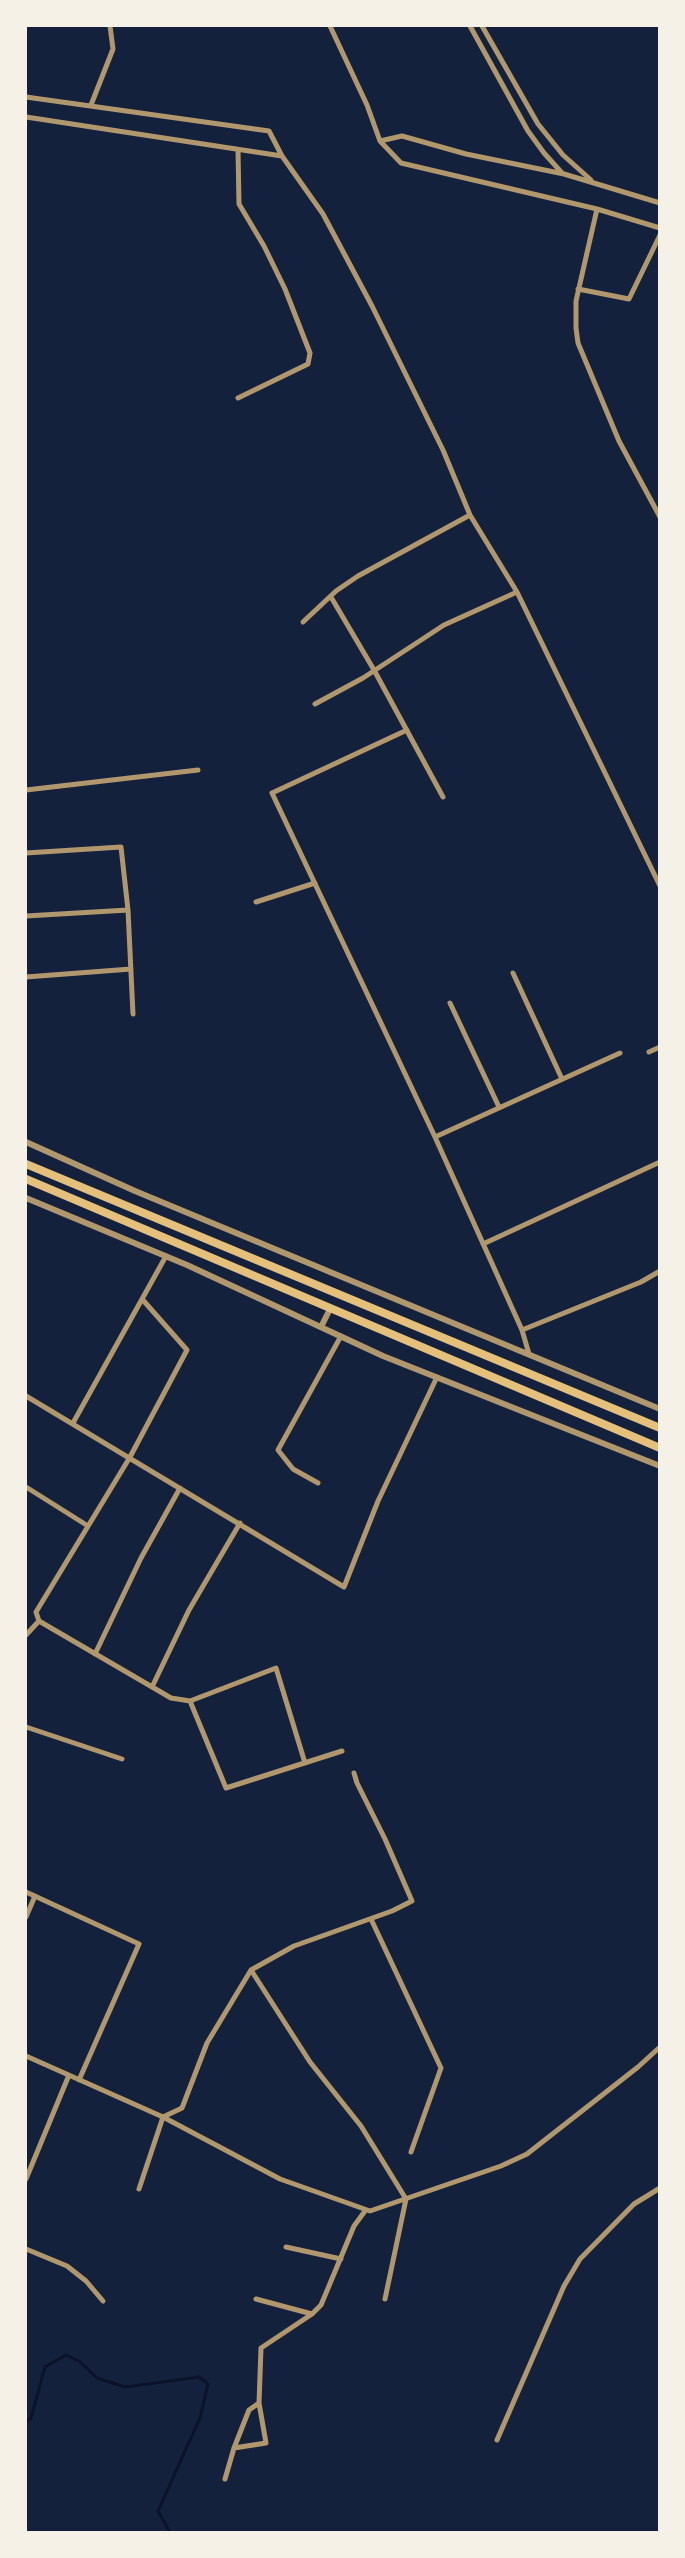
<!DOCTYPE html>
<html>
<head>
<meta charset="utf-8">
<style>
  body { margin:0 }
  #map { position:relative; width:685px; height:2558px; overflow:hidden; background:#14213d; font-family:"Exo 2",sans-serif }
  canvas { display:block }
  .frame { position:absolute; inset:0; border:27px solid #f6f1e7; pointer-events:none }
</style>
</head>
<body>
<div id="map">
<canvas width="685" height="2558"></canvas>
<div class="frame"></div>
</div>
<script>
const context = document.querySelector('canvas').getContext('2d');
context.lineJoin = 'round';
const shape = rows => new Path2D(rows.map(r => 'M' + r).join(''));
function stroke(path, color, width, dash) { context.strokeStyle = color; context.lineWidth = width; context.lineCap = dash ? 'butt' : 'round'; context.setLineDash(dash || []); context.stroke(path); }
stroke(shape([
  [26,2422,31,2418,45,2367,66,2355,79,2361,97,2378,125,2387,199,2377,208,2384,200,2418,158,2511,170,2532]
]), '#0b132b', 3);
stroke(shape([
  [330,26,367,105,380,141,401,163,597,209,660,228],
  [470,26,528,131,544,153,562,173],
  [482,26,538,124,563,155,591,180],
  [26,97,269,131,282,156,323,214,372,306,443,450,470,515,517,592,660,886],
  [91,105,113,49,110,26],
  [26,117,282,156],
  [380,141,402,136,466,154,564,174,660,203],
  [238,150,239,204,264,246,285,289,310,353,308,364,238,398],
  [597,209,576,301,576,328,578,343,619,441,660,517],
  [578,289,629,299,660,235],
  [331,597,374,670,443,797],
  [303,622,336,591,358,576,470,515],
  [315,704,363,678,444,625,517,592],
  [407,730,272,793,435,1137,522,1330,529,1354],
  [26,790,198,770],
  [26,853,121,847,128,910,133,1014],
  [256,902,315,883],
  [26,916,128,910],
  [513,973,562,1079],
  [26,977,131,969],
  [450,1003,499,1107],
  [649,1052,660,1047],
  [435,1137,620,1053],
  [483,1244,660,1162],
  [142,1299,187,1350,130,1457,36,1612,39,1621,171,1698,190,1701,226,1788,342,1751],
  [522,1330,641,1282,660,1271],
  [26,1396,344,1587,378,1501,437,1377],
  [73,1423,166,1256],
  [318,1483,293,1469,278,1450,341,1336],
  [26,1487,88,1526],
  [26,1635,39,1621],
  [95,1654,141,1558,180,1488],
  [152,1687,189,1610,240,1523],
  [190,1701,276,1668,305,1763],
  [26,1727,122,1759],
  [26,1892,139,1944,79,2080],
  [26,1917,35,1896],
  [371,1919,441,2068,411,2152],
  [251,1970,310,2062,361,2126,406,2199,385,2299],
  [26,2056,163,2117,280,2179,370,2211,501,2166,527,2154,638,2067,660,2047],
  [26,2179,69,2075],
  [139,2189,163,2117,182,2108,207,2043,251,1970,294,1946,392,1911,412,1901,385,1839,357,1783,354,1773],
  [286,2247,341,2259],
  [26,2249,67,2266,86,2281,103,2301],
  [256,2299,312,2314],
  [497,2440,564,2286,580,2259,634,2204,660,2188],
  [234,2448,249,2410,259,2403],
  [225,2479,234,2448,266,2443,259,2403,261,2348,312,2314,321,2305,354,2226,365,2211]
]), '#b1986c', 5);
stroke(shape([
  [26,1142,135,1191,660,1409],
  [26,1198,187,1265,383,1356,660,1466],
  [321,1327,330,1309]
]), '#b1986c', 6);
stroke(shape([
  [26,1164,660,1428],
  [26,1179,660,1448]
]), '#e5c07b', 8);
</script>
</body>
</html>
